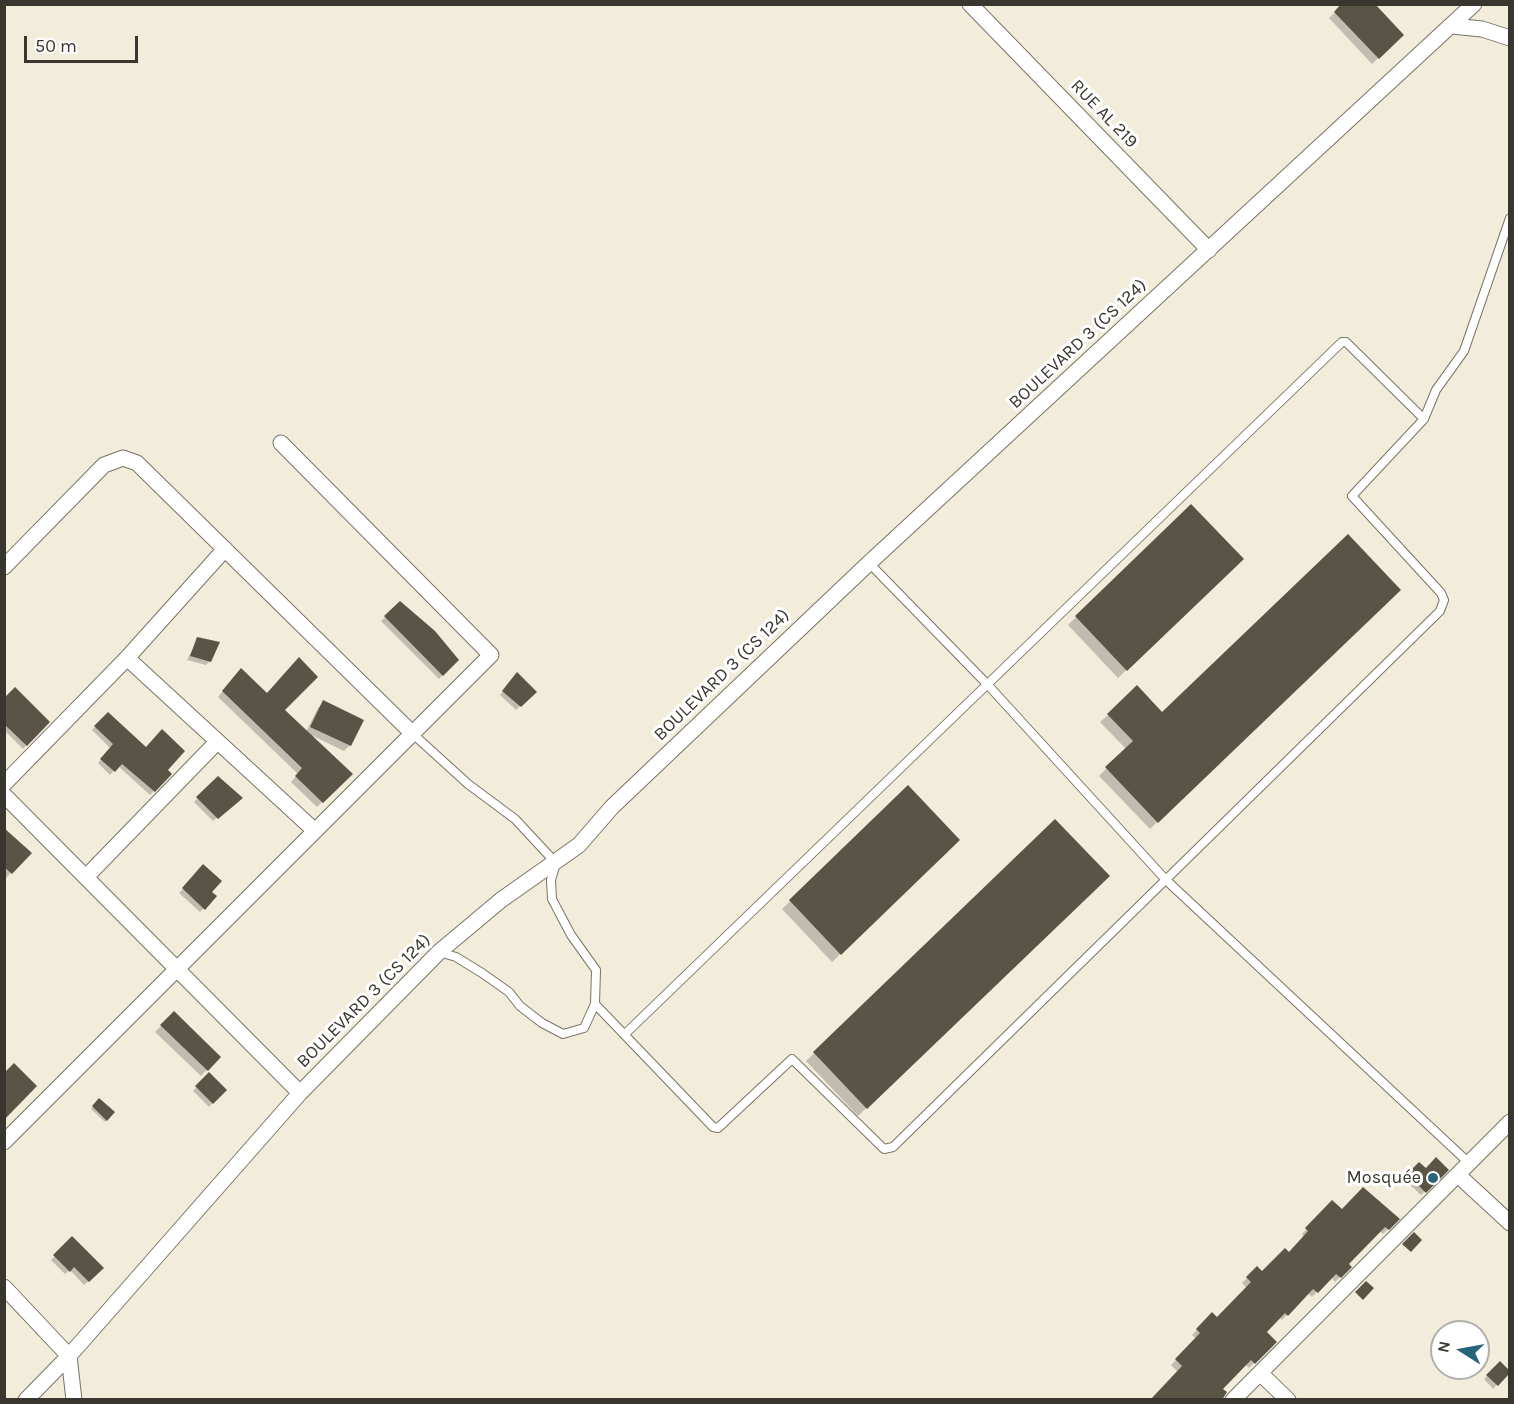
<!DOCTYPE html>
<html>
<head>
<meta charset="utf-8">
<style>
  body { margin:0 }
  #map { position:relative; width:1514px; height:1404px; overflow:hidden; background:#f2ecdb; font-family:Karla,sans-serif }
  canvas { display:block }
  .frame { position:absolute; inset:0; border:6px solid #38362f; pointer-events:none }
  .north { position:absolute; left:1430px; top:1320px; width:60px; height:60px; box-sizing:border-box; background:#fff; border:2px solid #afafac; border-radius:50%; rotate:281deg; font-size:16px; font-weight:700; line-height:24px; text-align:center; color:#38362f }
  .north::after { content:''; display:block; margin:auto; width:21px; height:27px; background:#26647a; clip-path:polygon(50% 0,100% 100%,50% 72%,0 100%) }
  .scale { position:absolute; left:24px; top:36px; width:114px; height:27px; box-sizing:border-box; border:3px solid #38362f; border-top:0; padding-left:8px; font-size:18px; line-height:21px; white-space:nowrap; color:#38362f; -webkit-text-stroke:4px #fff; paint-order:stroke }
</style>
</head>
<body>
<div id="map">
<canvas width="1514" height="1404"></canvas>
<div class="frame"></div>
<div class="north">N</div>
<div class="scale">50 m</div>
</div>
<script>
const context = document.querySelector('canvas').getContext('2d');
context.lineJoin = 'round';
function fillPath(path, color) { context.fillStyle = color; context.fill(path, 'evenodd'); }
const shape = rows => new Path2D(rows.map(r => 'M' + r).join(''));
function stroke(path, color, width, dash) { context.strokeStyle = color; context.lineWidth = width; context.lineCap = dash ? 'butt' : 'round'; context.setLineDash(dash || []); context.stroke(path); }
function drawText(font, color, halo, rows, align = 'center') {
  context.font = font + ' Karla,sans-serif'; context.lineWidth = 6; context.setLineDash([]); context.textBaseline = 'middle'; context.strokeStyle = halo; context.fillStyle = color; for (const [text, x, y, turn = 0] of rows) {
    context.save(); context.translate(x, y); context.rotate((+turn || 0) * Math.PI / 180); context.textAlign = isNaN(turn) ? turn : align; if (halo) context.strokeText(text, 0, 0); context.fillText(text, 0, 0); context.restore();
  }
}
fillPath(shape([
  [1344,4,1402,35,1372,64,1329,18],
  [1191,506,1242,559,1118,678,1068,625],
  [1399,590,1150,829,1099,776,1126,749,1100,722,1108,715,1162,714],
  [400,603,457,660,439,679,381,621],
  [198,639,210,661,206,665,187,660],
  [236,675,283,710,306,732,318,708,324,702,350,745,344,751,311,735,351,774,317,807,291,782,298,774,218,697],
  [514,677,535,692,516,710,500,695],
  [4,700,48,722,23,749,4,730],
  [108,714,170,774,150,795,118,766,110,775,98,763,111,749,92,730],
  [218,778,237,801,213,821,194,802],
  [908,788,958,840,832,962,782,909],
  [1055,821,1108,876,858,1116,806,1061],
  [4,830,30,853,5,879,4,878],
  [203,867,210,892,215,897,200,912,179,893],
  [174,1013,219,1057,201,1076,155,1032],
  [209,1074,225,1090,209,1107,193,1091],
  [99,1100,113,1112,105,1122,91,1109],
  [1419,1164,1426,1170,1447,1170,1421,1195,1404,1179],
  [1332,1202,1342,1211,1398,1219,1383,1234,1379,1230,1347,1265,1350,1267,1335,1282,1331,1277,1312,1297,1307,1293,1282,1320,1279,1317,1264,1332,1275,1342,1249,1368,1245,1364,1178,1372,1171,1365,1196,1339,1192,1335,1212,1314,1217,1319,1247,1288,1242,1283,1257,1268,1262,1273,1289,1254,1304,1237,1302,1234],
  [72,1238,102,1268,84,1285,70,1270,65,1274,51,1260],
  [1500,1363,1509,1372,1493,1389,1484,1379]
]), '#0003');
fillPath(shape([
  [1341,4,1375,4,1404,35,1379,59,1334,12],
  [1191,504,1244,559,1127,671,1075,616],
  [1348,534,1401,590,1158,823,1105,767,1133,741,1107,714,1137,685,1162,712],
  [400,601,435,631,459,660,443,676,384,616],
  [197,637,220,642,211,662,190,656],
  [299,657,318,677,285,710,353,774,323,803,295,776,302,768,222,691,241,668,267,693],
  [517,672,537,692,521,707,502,691],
  [15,687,50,722,27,746,4,724,4,698],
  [323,700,364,720,351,746,310,727],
  [108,712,146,747,162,729,185,751,168,770,172,774,155,792,122,764,115,772,100,759,113,744,94,726],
  [218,776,243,798,218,819,196,797],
  [908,785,960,840,841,955,789,900],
  [1055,819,1110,876,867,1109,813,1052],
  [4,828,32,853,12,874,4,867],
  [203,864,222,881,212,892,217,896,205,910,182,888],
  [174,1011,221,1057,208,1071,160,1025],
  [14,1063,37,1086,4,1120,4,1073],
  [209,1072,227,1090,213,1104,195,1086],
  [99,1098,115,1112,107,1121,92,1106],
  [1436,1157,1449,1170,1426,1193,1407,1174,1419,1162,1426,1168],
  [1363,1187,1400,1219,1389,1230,1385,1227,1349,1264,1352,1267,1341,1278,1336,1274,1318,1293,1313,1289,1288,1316,1285,1313,1267,1332,1277,1342,1255,1364,1251,1360,1223,1389,1227,1392,1222,1400,1150,1400,1182,1366,1175,1359,1200,1333,1196,1329,1212,1312,1217,1317,1251,1282,1246,1277,1257,1266,1262,1271,1285,1248,1289,1252,1308,1231,1305,1228,1332,1200,1342,1209],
  [1414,1232,1422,1240,1411,1252,1402,1244],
  [72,1236,104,1268,89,1282,74,1267,70,1272,53,1255],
  [1366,1281,1374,1288,1363,1300,1355,1292],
  [1500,1361,1509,1370,1509,1374,1498,1386,1486,1375]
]), '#595446');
const service = shape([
  [869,563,987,684,1166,880,1469,1163],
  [413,734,468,784,515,819,556,863,551,880,552,899,571,935,596,970,595,1004,584,1028,563,1034,542,1023,520,1006,509,992,482,973,456,957,439,952],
  [595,1004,713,1127,718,1128,792,1059,884,1149,893,1147,1440,611,1444,600,1441,593,1352,496,1424,419,1436,390,1464,351,1510,218],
  [625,1034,1342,342,1346,342,1424,419]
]);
const minor = shape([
  [970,4,1209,250],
  [1452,26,1482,29,1510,38],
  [4,567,104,465,123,458,137,463,413,734],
  [127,658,314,830],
  [4,784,127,658,225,549],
  [4,795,300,1093],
  [87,876,217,742],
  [4,1142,491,655,281,443],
  [1458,1175,1510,1223],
  [4,1287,69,1356,74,1400],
  [1260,1373,1288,1400],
  [26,1400,69,1356,300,1093,439,952,501,900,579,845,612,807,869,563,1474,4],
  [1233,1400,1510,1122]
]);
stroke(service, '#797465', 10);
stroke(minor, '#797465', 17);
stroke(service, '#fff', 8);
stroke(minor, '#fff', 15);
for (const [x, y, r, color] of [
  [1433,1178,6,"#26647a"]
]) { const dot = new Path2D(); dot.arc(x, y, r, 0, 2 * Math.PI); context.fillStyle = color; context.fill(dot); stroke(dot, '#fff', 2); }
drawText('18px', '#38362f', '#fff', [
  ["RUE AL 219",1104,114,46],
  ["BOULEVARD 3 (CS 124)",1078,344,-43],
  ["BOULEVARD 3 (CS 124)",722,675,-44],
  ["BOULEVARD 3 (CS 124)",364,1001,-45]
]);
drawText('18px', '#38362f', '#fff', [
  ["Mosquée",1421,1178]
], 'right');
</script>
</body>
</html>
